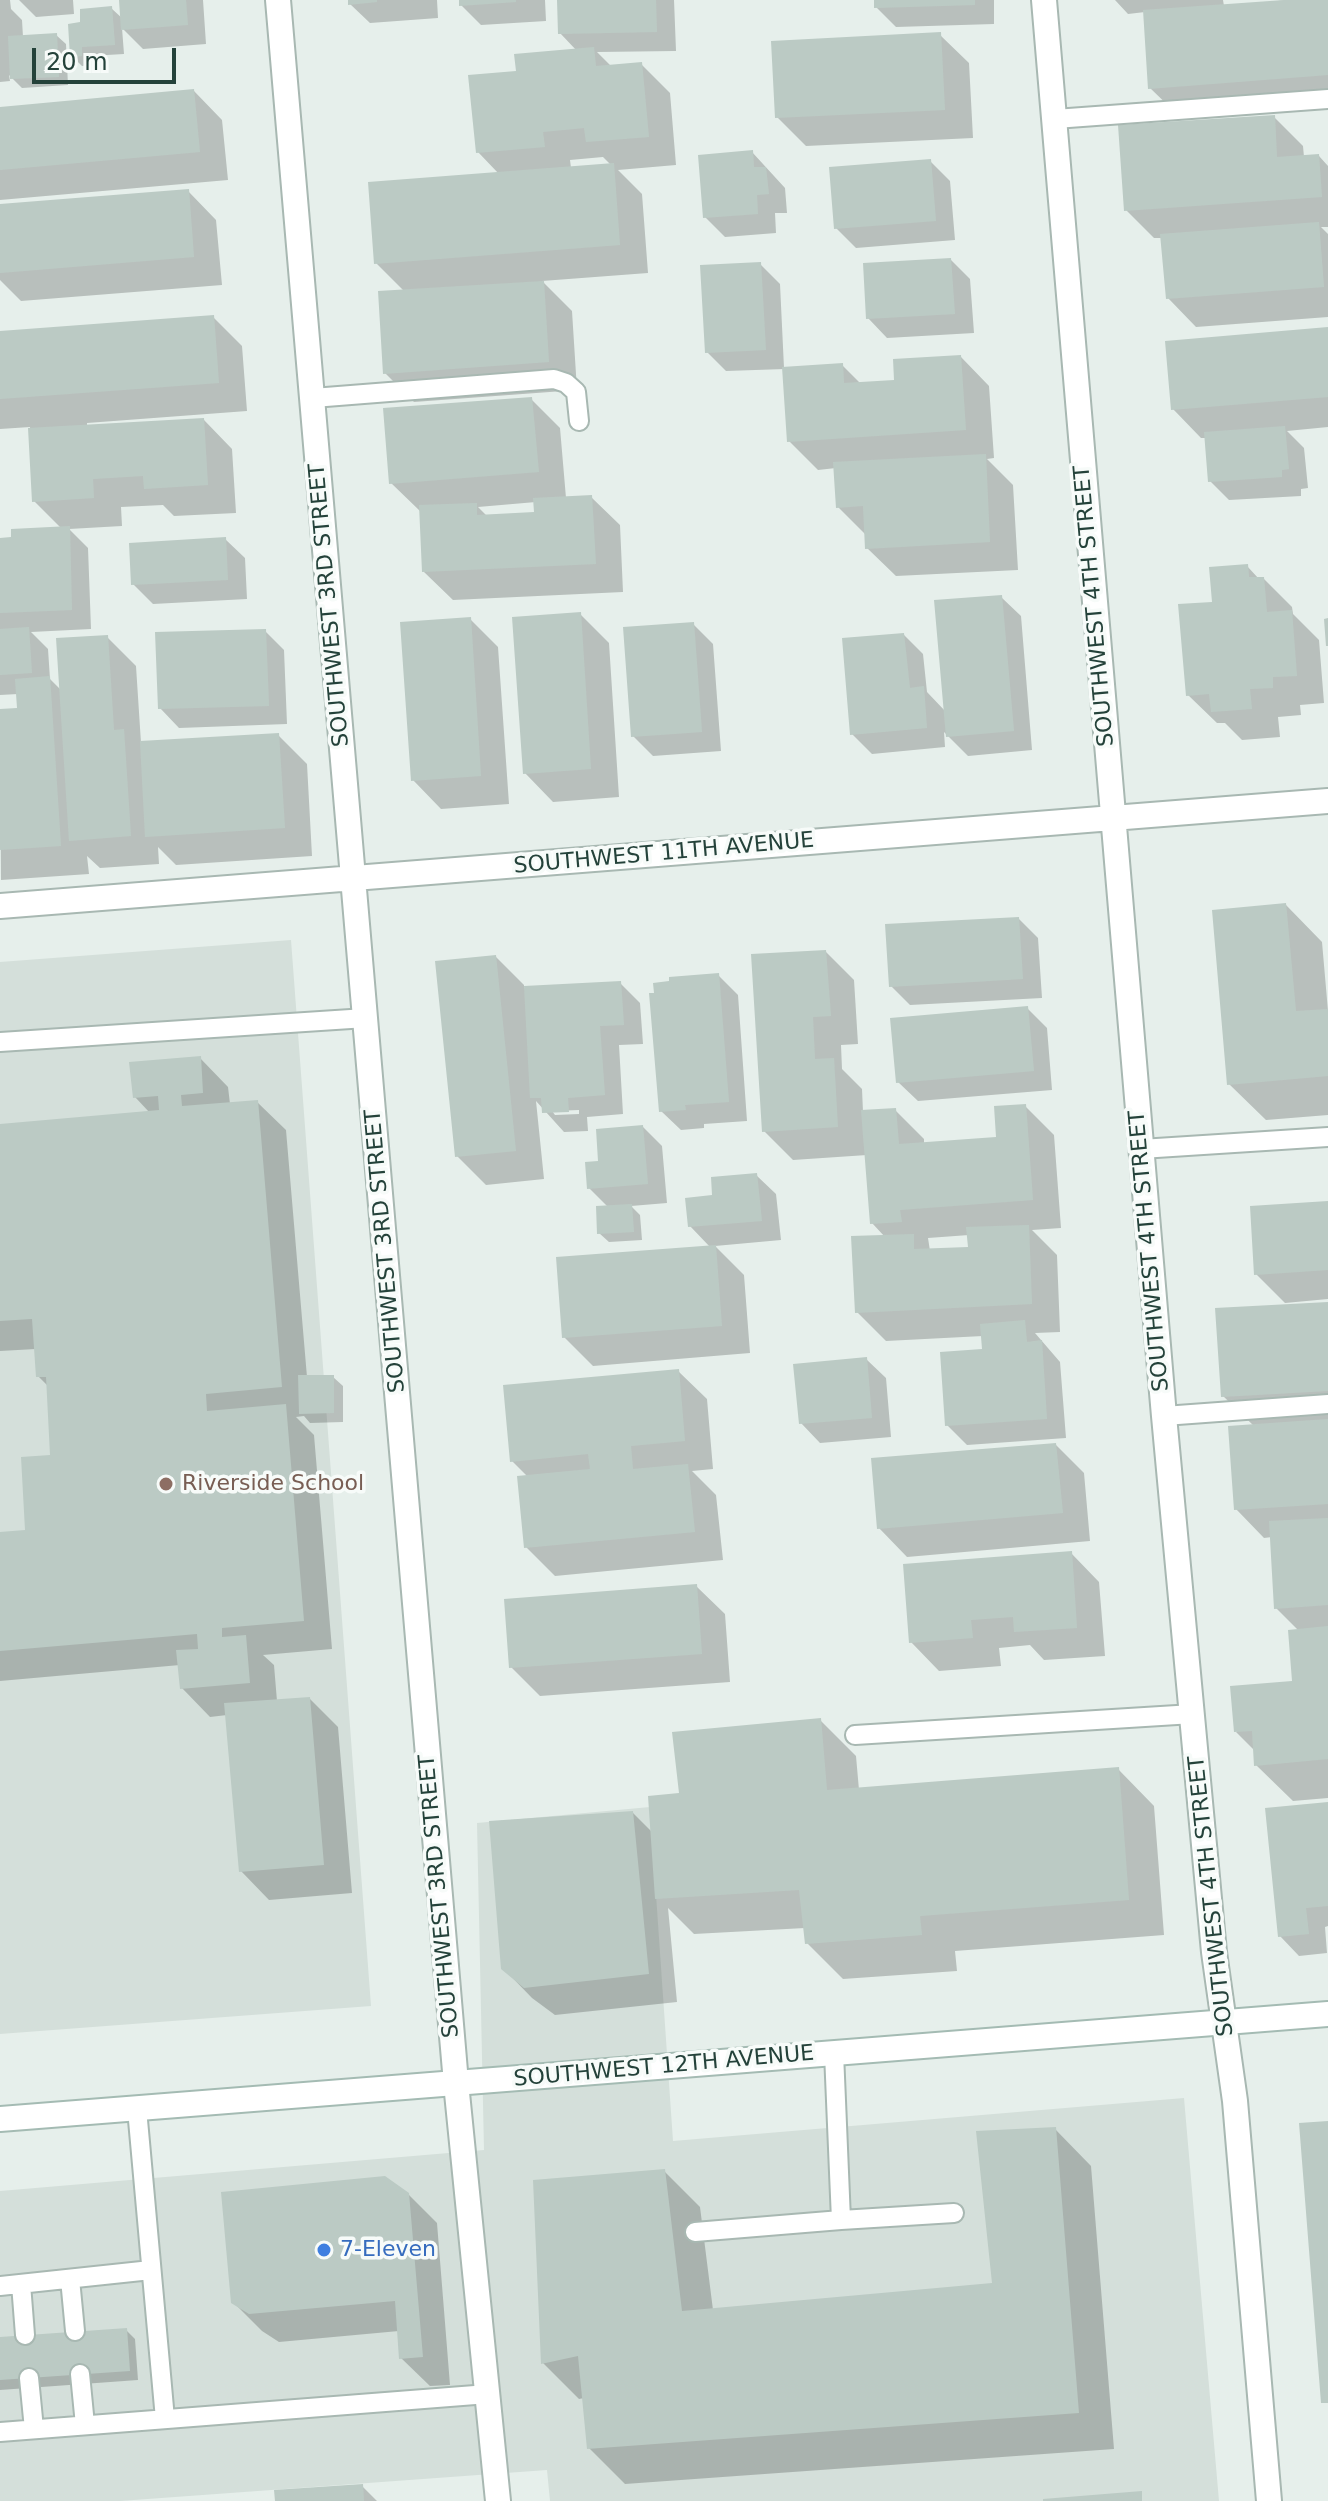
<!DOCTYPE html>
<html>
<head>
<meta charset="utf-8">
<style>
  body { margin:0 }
  #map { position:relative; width:1328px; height:2501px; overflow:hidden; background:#e6efeb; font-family:"DejaVu Sans",sans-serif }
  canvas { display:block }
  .scale { position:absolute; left:32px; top:48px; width:144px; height:36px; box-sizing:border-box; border:4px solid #24423a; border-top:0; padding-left:10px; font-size:24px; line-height:28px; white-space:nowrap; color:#24423a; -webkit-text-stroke:6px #f7fbf9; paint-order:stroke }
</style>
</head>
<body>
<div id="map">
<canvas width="1328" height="2501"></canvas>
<div class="scale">20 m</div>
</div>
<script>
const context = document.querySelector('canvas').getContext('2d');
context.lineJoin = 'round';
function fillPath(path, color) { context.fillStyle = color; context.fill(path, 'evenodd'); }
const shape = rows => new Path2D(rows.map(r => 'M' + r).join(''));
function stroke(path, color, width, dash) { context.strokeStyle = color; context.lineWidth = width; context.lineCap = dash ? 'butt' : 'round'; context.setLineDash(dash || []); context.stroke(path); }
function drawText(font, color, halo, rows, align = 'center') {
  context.font = font + ' "DejaVu Sans",sans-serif'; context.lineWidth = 7; context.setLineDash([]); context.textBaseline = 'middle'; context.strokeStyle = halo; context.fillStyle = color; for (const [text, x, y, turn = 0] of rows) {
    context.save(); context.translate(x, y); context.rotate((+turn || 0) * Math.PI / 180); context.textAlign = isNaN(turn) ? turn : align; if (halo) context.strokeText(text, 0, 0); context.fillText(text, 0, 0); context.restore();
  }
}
fillPath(shape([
  [291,940,371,2006,0,2034,0,962],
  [650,1807,673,2141,1184,2098,1219,2501,550,2501,547,2470,120,2501,0,2501,0,2191,484,2150,477,1823]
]), '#d4dfda');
fillPath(shape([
  [0,0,10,0,11,9,22,20,23,37,56,35,66,44,68,85,22,88,9,75,10,81,0,82],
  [19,0,73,0,74,14,36,17],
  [121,0,203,0,206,44,143,49,122,28,124,54,90,56,91,65,82,66,72,56,83,24,111,8,123,19],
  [350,0,437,0,438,18,370,23,350,4],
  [461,0,545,0,546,21,481,25,461,5],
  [559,0,674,0,676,51,597,52,611,66,641,64,670,93,676,165,618,170,642,194,648,273,542,281,572,311,577,390,414,402,385,373,405,292,376,263,499,174,478,152,518,72,577,51,560,33],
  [603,157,611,165,571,168,570,160],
  [876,0,994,0,994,24,896,27,876,7],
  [1115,0,1223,0,1224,6,1288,0,1328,0,1328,105,1179,116,1150,88,1145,12,1128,14],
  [940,35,969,63,973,138,806,146,777,117],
  [194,91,222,120,228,180,0,200,0,109],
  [1274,117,1303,146,1304,157,1319,156,1328,166,1328,227,1321,227,1328,234,1328,317,1196,327,1168,298,1162,238,1154,238,1126,210],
  [752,152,785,188,787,213,775,213,776,233,725,237,705,217],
  [930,161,950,181,955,240,856,248,836,228],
  [188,191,216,220,222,285,21,301,0,280,0,206],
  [951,260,970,279,974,333,887,338,868,318],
  [760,264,780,284,784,368,842,365,861,384,896,382,961,357,989,386,994,458,987,459,1013,485,1018,570,896,576,867,548,866,535,838,507,836,468,818,470,789,441,785,369,726,371,707,352],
  [213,317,242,346,247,411,87,423,87,427,204,420,232,449,236,513,174,516,163,505,121,507,122,526,69,529,88,548,91,629,31,632,48,649,50,679,61,690,107,637,136,666,141,743,278,735,307,764,312,856,176,865,158,847,159,864,100,868,87,856,89,874,1,880,0,711,19,710,18,694,0,695,0,540,62,529,34,501,30,427,0,429,0,333],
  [1328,329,1328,427,1287,431,1304,448,1308,488,1301,489,1301,496,1229,500,1210,481,1207,438,1201,438,1173,409],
  [531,399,560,428,566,498,591,497,620,525,623,592,453,600,424,572,420,511,391,483],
  [536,502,536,514,487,516,478,507],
  [225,539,245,558,247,599,153,604,133,584],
  [1247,566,1259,579,1264,579,1292,607,1293,614,1319,640,1324,703,1300,705,1301,715,1278,717,1280,737,1242,740,1225,723,1217,723,1188,695,1214,603],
  [1001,597,1021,616,1032,750,968,756,944,732,945,747,872,754,852,734,904,635,923,654,927,692,946,712],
  [580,614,609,643,619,797,553,802,525,773],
  [470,619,498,647,509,804,441,809,413,780],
  [693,624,713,644,721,751,653,756,633,736],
  [265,631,284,650,287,724,179,728,160,708],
  [1286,905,1322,942,1328,1011,1328,1115,1266,1120,1229,1084],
  [1019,919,1038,938,1042,998,910,1005,891,986],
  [826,952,854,980,858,1044,841,1045,842,1069,862,1089,863,1112,895,1110,924,1139,924,1145,998,1139,1025,1106,1054,1135,1061,1228,1032,1230,1057,1255,1060,1332,1035,1333,1060,1362,1066,1438,967,1445,947,1425,985,1351,983,1336,886,1341,857,1312,885,1237,872,1223,867,1155,793,1160,764,1131],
  [969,1235,970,1249,930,1251,928,1238],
  [496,957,524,985,524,988,620,983,640,1003,643,1044,619,1045,623,1114,587,1117,588,1131,564,1132,536,1101,544,1179,486,1185,457,1156],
  [579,1110,579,1114,555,1115,552,1111],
  [718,975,738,995,747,1121,704,1124,704,1128,681,1130,661,1111],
  [1027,1008,1047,1028,1052,1090,918,1101,898,1082],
  [200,1058,228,1087,230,1104,257,1102,286,1130,307,1377,333,1377,343,1386,343,1422,310,1423,304,1416,296,1417,314,1435,332,1649,263,1655,274,1665,277,1701,310,1699,338,1727,352,1893,269,1900,241,1871,227,1715,210,1717,182,1688,180,1665,0,1681,0,1534,27,1532,52,1457,48,1386,38,1376,36,1349,0,1351,0,1126,150,1113,135,1097],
  [643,1127,662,1146,667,1203,631,1206,640,1215,642,1240,609,1242,599,1233,608,1207,589,1188,601,1163],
  [756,1175,776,1194,781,1240,715,1246,744,1275,750,1353,593,1366,564,1337,710,1247,690,1226,714,1197],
  [1328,1203,1328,1299,1285,1303,1256,1274],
  [1328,1304,1328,1798,1293,1801,1256,1765,1255,1751,1236,1732,1294,1683,1299,1631,1276,1608,1272,1537,1264,1538,1236,1509,1254,1426,1223,1396],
  [866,1359,886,1378,891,1437,820,1443,801,1423],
  [678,1371,707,1399,713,1469,692,1471,716,1495,723,1560,555,1576,526,1547,528,1477,512,1461],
  [1056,1445,1084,1473,1090,1541,907,1557,879,1528],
  [1071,1553,1099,1582,1105,1656,1044,1660,1030,1645,999,1648,1001,1666,939,1671,911,1642],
  [696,1586,725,1614,730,1682,540,1696,511,1667],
  [820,1720,856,1756,859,1790,1118,1769,1154,1806,1164,1935,955,1951,957,1971,843,1979,807,1943,805,1928,694,1934,668,1908,677,2002,555,2015,532,1998,503,1968,633,1813,653,1833,681,1795],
  [1328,1804,1328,1926,1325,1927,1327,1953,1299,1956,1280,1936],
  [1055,2129,1091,2166,1114,2449,625,2484,589,2448,584,2398,579,2399,543,2363,664,2171,700,2207,713,2310,994,2285],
  [408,2194,437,2223,450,2385,430,2386,401,2358,399,2331,279,2342,262,2331,233,2302],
  [126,2330,135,2339,138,2380,0,2390,0,2339],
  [362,2486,377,2501,277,2501]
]), '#0003');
fillPath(shape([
  [119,0,186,0,188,25,121,30],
  [348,0,377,0,377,2,348,5],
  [459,0,516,0,516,2,459,6],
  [557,0,656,0,657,32,558,34],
  [874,0,975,0,975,5,874,8],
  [1284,0,1328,0,1328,75,1148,89,1143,10],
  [112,6,115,45,82,47,82,56,70,57,68,24,80,22,80,9],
  [941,32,945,110,775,118,771,41],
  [57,33,59,77,10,79,8,36],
  [594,47,596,66,642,62,649,137,586,142,584,128,543,132,545,147,476,153,468,75,516,71,514,54],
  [194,89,200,152,0,170,0,107],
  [1275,115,1277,157,1319,154,1322,197,1124,211,1118,125],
  [753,150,754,167,766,167,769,194,757,195,758,214,703,218,698,155],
  [931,159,936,221,834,229,829,167],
  [614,163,620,245,374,264,368,182],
  [189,189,194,257,0,273,0,204],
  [1319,222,1324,287,1166,299,1160,234],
  [951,258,955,314,866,319,863,263],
  [761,262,766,350,705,353,700,265],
  [544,281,549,362,383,374,378,291],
  [214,315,219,383,0,399,0,331],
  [1328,327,1328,397,1171,410,1165,341],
  [961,355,966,430,787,442,782,367,843,363,844,383,894,380,893,359],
  [532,397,539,472,389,484,383,408],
  [204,418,208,485,144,489,143,476,93,479,94,498,32,502,28,428],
  [1285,426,1289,469,1282,470,1282,477,1208,482,1204,432],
  [986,454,990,542,865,549,863,506,836,508,833,462],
  [592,495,596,564,422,572,419,505,477,503,477,515,534,512,533,498],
  [70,526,72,610,0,613,0,538,11,537,11,529],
  [226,537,228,580,131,585,129,543],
  [1248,564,1249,577,1264,577,1267,612,1292,610,1297,676,1273,677,1273,688,1250,689,1252,709,1211,712,1209,694,1186,696,1178,604,1212,602,1209,567],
  [1002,595,1014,731,946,737,934,600],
  [581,612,591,769,523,774,512,617],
  [471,617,481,776,411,781,400,622],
  [1328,618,1328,646,1326,646,1324,619],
  [694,622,702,732,631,737,623,627],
  [29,627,32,673,0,675,0,629],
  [266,629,269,706,158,709,155,632],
  [904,633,910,688,924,686,927,728,850,735,842,638],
  [108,635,114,730,124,729,131,836,69,841,56,638],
  [50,676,61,846,0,850,0,709,17,708,15,679],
  [279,733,285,828,145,837,140,741],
  [1286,903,1296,1011,1328,1009,1328,1076,1227,1085,1212,910],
  [1019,917,1023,979,889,987,885,924],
  [826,950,831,1016,813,1017,815,1059,834,1058,838,1127,762,1132,751,954],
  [496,955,516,1151,455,1157,435,961],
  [719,973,729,1102,685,1105,686,1110,659,1112,649,993,654,993,653,983,669,981,669,977],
  [621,981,624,1025,600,1026,605,1095,568,1098,569,1112,542,1113,541,1098,530,1098,524,986],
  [1028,1006,1034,1071,896,1083,890,1018],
  [201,1056,203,1093,181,1095,182,1106,258,1100,282,1387,206,1394,207,1411,286,1404,304,1621,222,1628,222,1637,246,1635,250,1683,180,1689,176,1650,198,1649,197,1634,0,1651,0,1532,25,1530,21,1457,50,1455,46,1377,36,1377,32,1319,0,1321,0,1124,159,1110,158,1096,133,1098,129,1062],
  [1026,1104,1033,1200,900,1210,902,1222,870,1224,861,1110,896,1108,899,1144,996,1137,994,1106],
  [643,1125,648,1184,587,1189,585,1162,598,1161,596,1129],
  [757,1173,762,1221,688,1227,685,1198,712,1195,711,1177],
  [1328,1201,1328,1270,1254,1275,1250,1206],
  [632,1204,634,1232,597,1234,596,1206],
  [1029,1225,1032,1304,855,1313,851,1236,914,1234,914,1249,968,1247,966,1227],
  [716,1245,722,1326,562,1338,556,1257],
  [1328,1302,1328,1391,1221,1397,1215,1308],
  [1025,1320,1027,1342,1042,1340,1047,1419,945,1426,940,1352,982,1349,980,1324],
  [867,1357,872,1418,799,1424,793,1364],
  [679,1369,685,1441,631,1446,633,1469,688,1464,695,1532,524,1548,517,1476,590,1469,588,1454,510,1462,503,1385],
  [298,1375,334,1375,334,1413,299,1414],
  [1328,1419,1328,1504,1234,1510,1228,1426],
  [1056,1443,1063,1513,877,1529,871,1458],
  [1328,1518,1328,1605,1274,1609,1269,1521],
  [1072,1551,1077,1628,1014,1632,1013,1617,971,1620,973,1638,909,1643,903,1564],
  [697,1584,702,1654,509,1668,504,1599],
  [1328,1626,1328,1759,1254,1766,1252,1731,1234,1732,1230,1686,1292,1681,1288,1630],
  [310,1697,324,1865,239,1872,224,1703],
  [821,1718,827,1790,1119,1767,1129,1900,920,1916,922,1935,805,1944,799,1890,655,1899,648,1796,679,1793,672,1732],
  [1328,1802,1328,1906,1306,1908,1309,1934,1278,1937,1265,1808],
  [633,1811,649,1974,524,1988,501,1969,489,1821],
  [1328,2121,1328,2403,1321,2403,1299,2123],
  [1056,2127,1079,2413,587,2449,578,2356,541,2364,533,2180,665,2169,682,2311,992,2283,976,2131],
  [385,2176,409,2193,423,2357,399,2359,395,2301,249,2314,231,2303,221,2192],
  [127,2328,130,2371,0,2380,0,2337],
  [363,2484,364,2501,275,2501,274,2490],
  [1142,2491,1142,2501,1043,2501,1043,2499]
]), '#bbcac4');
const service = shape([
  [1055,119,1328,99],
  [313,398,554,379,566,383,576,392,579,421],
  [0,1042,366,1018],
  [1141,1149,1328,1137],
  [1164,1416,1328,1404],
  [855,1735,1193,1714],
  [137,2109,165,2419],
  [841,2220,954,2213],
  [695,2232,841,2220,834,2053],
  [70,2279,75,2331],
  [21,2284,25,2335],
  [0,2286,151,2270],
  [80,2374,85,2425],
  [29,2378,34,2429],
  [0,2432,488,2394]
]);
const minor = shape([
  [278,0,456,2083,498,2501],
  [1044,0,1164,1416,1214,1952,1235,2101,1269,2501],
  [0,906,1328,801]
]);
const secondary = shape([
  [0,2119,1328,2014]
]);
stroke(service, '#a8b8b2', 22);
stroke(minor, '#a8b8b2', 28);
stroke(secondary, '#a4bbb3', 28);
stroke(service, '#fff', 18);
stroke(minor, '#fff', 24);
stroke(secondary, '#fff', 24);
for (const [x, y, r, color] of [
  [166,1484,8,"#8d6e63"],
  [324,2250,8,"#3f7fe0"]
]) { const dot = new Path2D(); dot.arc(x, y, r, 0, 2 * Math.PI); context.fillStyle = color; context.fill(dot); stroke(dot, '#f7fbf9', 3); }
drawText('22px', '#24423a', '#f7fbf9', [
  ["SOUTHWEST 3RD STREET",330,605,-95],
  ["SOUTHWEST 4TH STREET",1095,606,-95],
  ["SOUTHWEST 11TH AVENUE",664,854,-5],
  ["SOUTHWEST 3RD STREET",386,1251,-95],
  ["SOUTHWEST 4TH STREET",1150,1251,-95],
  ["SOUTHWEST 3RD STREET",440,1896,-95],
  ["SOUTHWEST 4TH STREET",1212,1896,-96],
  ["SOUTHWEST 12TH AVENUE",664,2067,-5]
]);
drawText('22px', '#785e54', '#f7fbf9', [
  ["Riverside School",182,1484]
], 'left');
drawText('22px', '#366cbe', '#f7fbf9', [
  ["7-Eleven",340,2250]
], 'left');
</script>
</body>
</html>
